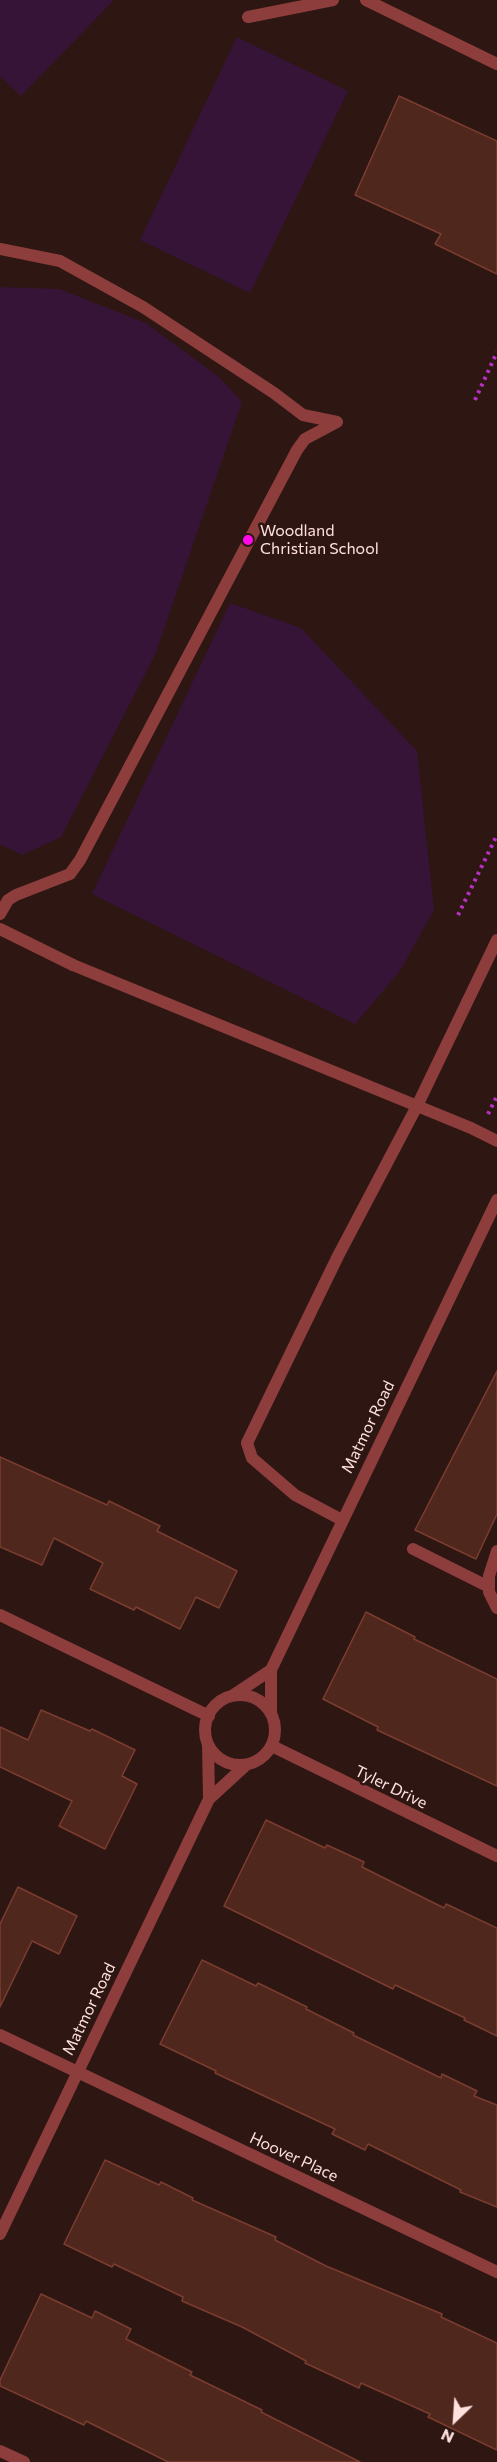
<!DOCTYPE html>
<html>
<head>
<meta charset="utf-8">
<style>
  body { margin:0 }
  #map { position:relative; width:497px; height:2462px; overflow:hidden; background:#2e1612; font-family:Commissioner,sans-serif }
  canvas { display:block }
  .north { position:absolute; left:425px; top:2390px; width:60px; height:60px; -webkit-text-stroke:4px #2e1612; paint-order:stroke; rotate:205deg; font-size:16px; font-weight:700; line-height:24px; text-align:center; color:#ffe1de }
  .north::after { content:''; display:block; margin:auto; width:21px; height:27px; background:#ffe1de; clip-path:polygon(50% 0,100% 100%,50% 72%,0 100%) }
</style>
</head>
<body>
<div id="map">
<canvas width="497" height="2462"></canvas>
<div class="north">N</div>
</div>
<script>
const context = document.querySelector('canvas').getContext('2d');
context.lineJoin = 'round';
function fillPath(path, color) { context.fillStyle = color; context.fill(path, 'evenodd'); }
const shape = rows => new Path2D(rows.map(r => 'M' + r).join(''));
function stroke(path, color, width, dash) { context.strokeStyle = color; context.lineWidth = width; context.lineCap = dash ? 'butt' : 'round'; context.setLineDash(dash || []); context.stroke(path); }
function drawText(font, color, halo, rows, align = 'center') {
  context.font = font + ' Commissioner,sans-serif'; context.lineWidth = 5; context.setLineDash([]); context.textBaseline = 'middle'; context.strokeStyle = halo; context.fillStyle = color; for (const [text, x, y, turn = 0] of rows) {
    context.save(); context.translate(x, y); context.rotate((+turn || 0) * Math.PI / 180); context.textAlign = isNaN(turn) ? turn : align; if (halo) context.strokeText(text, 0, 0); context.fillText(text, 0, 0); context.restore();
  }
}
fillPath(shape([
  [0,0,114,0,21,96,0,76],
  [237,37,348,91,250,293,140,240],
  [0,287,59,289,146,323,219,377,242,402,155,655,61,837,22,855,0,844],
  [230,603,301,628,417,751,434,910,400,971,355,1024,92,894]
]), '#361438');
const building = shape([
  [399,96,497,141,497,274,435,244,441,234,355,195,399,96],
  [497,1371,497,1514,476,1559,415,1530,497,1371],
  [0,1457,107,1505,109,1501,160,1526,157,1531,237,1571,219,1608,196,1597,180,1629,136,1607,134,1610,90,1589,103,1563,54,1538,42,1565,0,1547,0,1457],
  [366,1612,415,1637,414,1639,497,1679,497,1786,377,1730,378,1727,323,1699,366,1612],
  [41,1710,90,1731,92,1729,135,1750,122,1776,137,1784,105,1849,59,1826,72,1801,0,1767,0,1727,28,1740,41,1710],
  [266,1820,325,1848,327,1845,364,1862,362,1867,444,1908,446,1904,497,1928,497,2036,464,2020,465,2018,395,1985,393,1989,224,1906,266,1820],
  [18,1887,77,1916,59,1954,32,1941,0,2007,0,1924,18,1887],
  [202,1960,256,1986,258,1983,307,2007,306,2009,354,2033,353,2035,441,2078,442,2074,477,2091,474,2096,497,2105,497,2207,460,2192,461,2190,368,2144,365,2150,332,2134,335,2129,215,2073,216,2071,160,2044,202,1960],
  [105,2160,159,2185,161,2182,193,2198,192,2200,276,2237,275,2240,326,2266,442,2314,441,2317,497,2343,497,2450,428,2417,430,2414,361,2383,359,2388,305,2363,306,2361,242,2327,182,2301,183,2297,114,2264,112,2267,64,2244,105,2160],
  [41,2294,92,2318,95,2311,131,2329,126,2339,192,2372,190,2375,262,2410,261,2412,360,2462,168,2462,86,2421,84,2425,0,2386,0,2380,41,2294]
]);
fillPath(building, '#4f271d');
stroke(building, '#7b3d2f', 1.5);
stroke(shape([
  [475,400,497,352],
  [458,915,497,835],
  [488,1114,497,1096]
]), '#b630c1', 4, [3, 4.5]);
stroke(shape([
  [366,0,497,64],
  [248,17,333,0],
  [0,249,60,261,143,307,274,393,303,415,337,422,305,439,297,450,80,860,70,874,16,895,8,900,0,914],
  [0,929,73,965],
  [342,1520,295,1495,252,1458,247,1443,338,1256,417,1106,497,940],
  [413,1549,489,1587],
  [497,1551,489,1576,489,1592,497,1608]
]), '#8d3e3c', 12);
stroke(shape([
  [73,965,471,1128,497,1141],
  [0,1615,209,1716],
  [272,1746,497,1856],
  [0,2035,497,2272],
  [0,2451,24,2462]
]), '#8d3e3c', 12);
stroke(shape([
  '205 1730a35 35 0 1 1 70 0a35 35 0 1 1-70 0Z',
  [232,1696,271,1670],
  [271,1714,271,1670,497,1200],
  [208,1744,209,1799],
  [0,2234,209,1799,246,1765]
]), '#8d3e3c', 12);
for (const [x, y, r, color] of [
  [248,540,6,"#ff0aea"]
]) { const dot = new Path2D(); dot.arc(x, y, r, 0, 2 * Math.PI); context.fillStyle = color; context.fill(dot); stroke(dot, '#2e1612', 2); }
drawText('16px', '#ffe1de', '#2e1612', [
  ["Woodland",260,531],
  ["Christian School",260,549]
], 'left');
drawText('16px', '#ffe1de', '#2e1612', [
  ["Matmor Road",368,1427,-64],
  ["Tyler Drive",391,1787,26],
  ["Matmor Road",89,2009,-64],
  ["Hoover Place",294,2157,25]
]);
</script>
</body>
</html>
